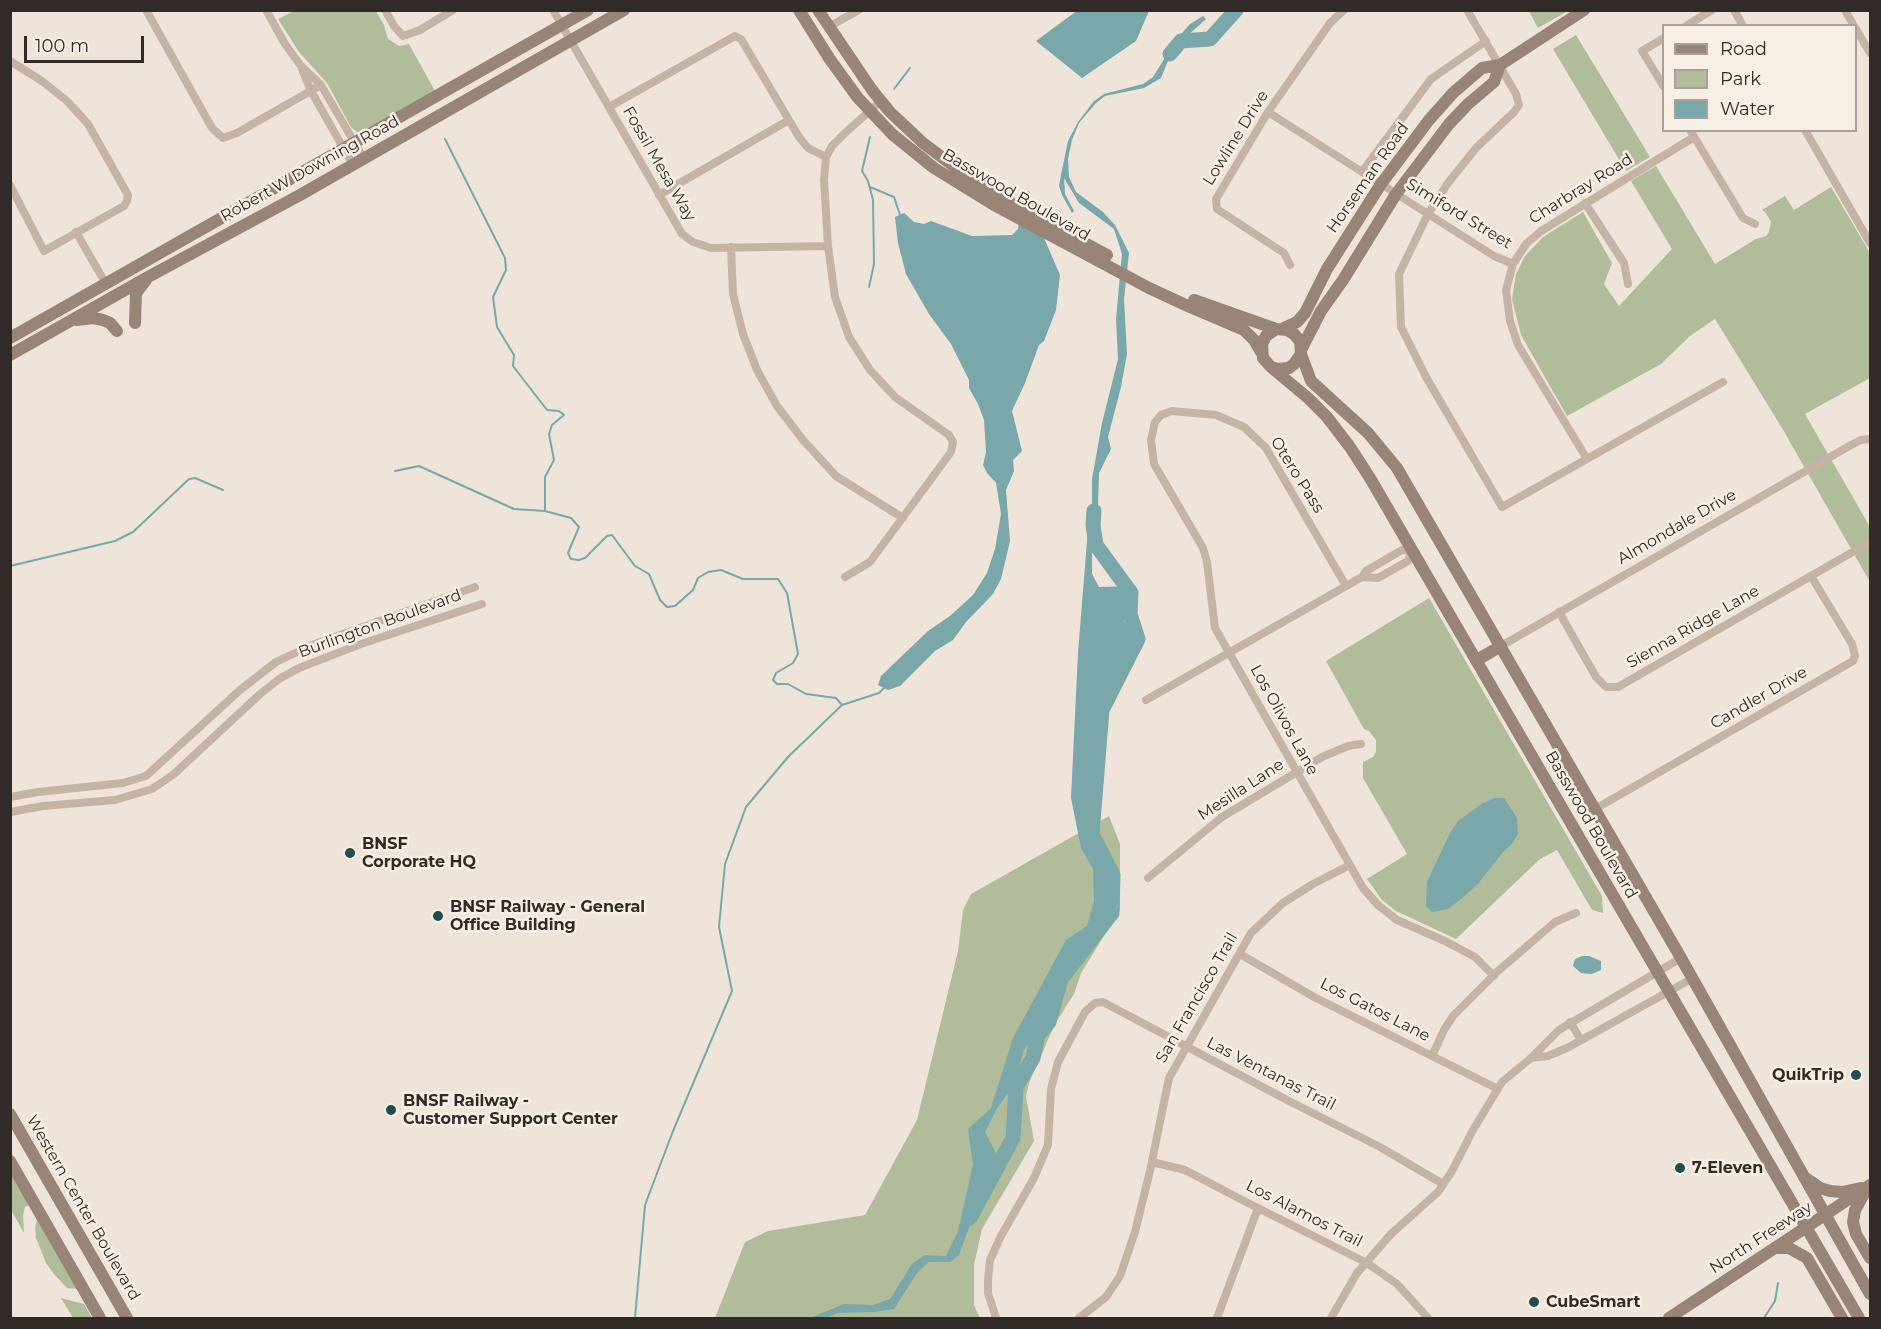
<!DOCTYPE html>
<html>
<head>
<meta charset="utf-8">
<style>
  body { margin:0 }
  #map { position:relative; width:1881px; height:1329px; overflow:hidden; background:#efe4d9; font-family:Montserrat,sans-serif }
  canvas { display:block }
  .frame { position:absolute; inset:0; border:12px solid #322a26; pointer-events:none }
  .legend { position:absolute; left:1662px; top:24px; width:195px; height:108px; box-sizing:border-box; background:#f7efe5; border:2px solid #a8a099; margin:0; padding:8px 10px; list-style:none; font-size:18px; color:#322a26 }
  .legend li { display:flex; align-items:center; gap:12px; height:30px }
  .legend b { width:30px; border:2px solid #a8a099 }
  .scale { position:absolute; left:24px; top:36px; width:120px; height:27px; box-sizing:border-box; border:3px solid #322a26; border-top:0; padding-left:8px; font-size:18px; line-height:21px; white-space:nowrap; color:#322a26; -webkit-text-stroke:4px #f7efe5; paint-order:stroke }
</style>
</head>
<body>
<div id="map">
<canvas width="1881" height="1329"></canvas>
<div class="frame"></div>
<ul class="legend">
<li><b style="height:8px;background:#998478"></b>Road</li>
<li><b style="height:16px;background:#b1bc9a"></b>Park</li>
<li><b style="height:16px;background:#7aa7a9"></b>Water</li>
</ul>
<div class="scale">100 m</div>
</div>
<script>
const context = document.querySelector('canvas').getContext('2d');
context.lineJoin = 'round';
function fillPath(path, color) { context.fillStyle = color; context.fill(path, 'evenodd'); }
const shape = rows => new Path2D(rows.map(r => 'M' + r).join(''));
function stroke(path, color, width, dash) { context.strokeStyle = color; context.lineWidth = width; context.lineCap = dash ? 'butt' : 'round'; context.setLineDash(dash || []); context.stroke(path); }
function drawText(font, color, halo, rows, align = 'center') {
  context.font = font + ' Montserrat,sans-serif'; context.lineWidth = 5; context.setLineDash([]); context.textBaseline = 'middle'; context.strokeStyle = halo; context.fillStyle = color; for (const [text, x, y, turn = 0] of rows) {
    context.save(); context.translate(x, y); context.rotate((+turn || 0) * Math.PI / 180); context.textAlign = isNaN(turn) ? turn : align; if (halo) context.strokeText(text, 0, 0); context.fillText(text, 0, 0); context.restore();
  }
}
fillPath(shape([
  [294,11,376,11,384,25,388,39,399,46,409,44,435,91,363,132,357,132,351,127,327,83,299,52,278,19],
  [1529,11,1568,11,1538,28],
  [1576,35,1650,157,1626,171,1553,49],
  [1656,166,1715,264,1756,239,1766,236,1769,232,1771,222,1766,213,1762,210,1785,196,1794,210,1831,187,1870,253,1870,378,1805,414,1870,527,1870,582,1782,428,1715,319,1690,336,1661,364,1567,416,1521,335,1512,299,1516,274,1525,256,1543,237,1583,212,1612,263,1604,284,1619,306,1672,249,1631,181],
  [1429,598,1602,896,1603,913,1592,910,1557,850,1540,859,1456,939,1396,911,1382,900,1367,879,1407,854,1363,778,1363,762,1373,757,1376,752,1376,740,1369,731,1364,729,1326,661],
  [1109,816,1120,844,1120,910,1081,973,1074,994,1055,1024,1029,1083,1026,1096,1034,1141,982,1229,974,1265,974,1305,980,1318,715,1318,745,1242,768,1231,865,1215,917,1120,958,951,963,910,971,894],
  [10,1173,29,1205,25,1207,23,1215,24,1233,11,1210],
  [37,1220,77,1289,67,1288,53,1273,46,1263,36,1238,35,1228],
  [61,1298,84,1304,92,1318,73,1318]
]), '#b1bc9a');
fillPath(shape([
  [1078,10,1149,10,1149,11,1136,41,1082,78,1036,41],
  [1234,10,1240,11,1226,29,1211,42,1203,43,1213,28,1226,19],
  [1203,16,1206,19,1185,38,1167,63,1161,78,1144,88,1105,96,1096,103,1079,123,1072,140,1068,159,1069,177,1076,192,1103,212,1115,225,1129,253,1124,299,1127,354,1121,387,1108,437,1111,449,1099,473,1098,507,1092,551,1092,574,1099,587,1136,586,1135,596,1129,605,1124,621,1135,636,1128,646,1124,663,1101,720,1089,787,1089,841,1105,868,1110,911,1103,923,1060,975,1048,1002,1042,1025,1024,1050,1015,1083,996,1110,985,1132,996,1153,959,1255,950,1262,929,1262,917,1273,894,1309,874,1312,838,1313,825,1318,810,1318,844,1304,873,1305,890,1299,912,1264,925,1255,946,1256,958,1231,973,1165,968,1129,991,1108,1013,1038,1066,940,1087,926,1094,901,1093,869,1081,848,1071,798,1078,653,1087,541,1092,506,1092,479,1102,423,1118,359,1116,319,1122,254,1114,229,1079,203,1064,178,1065,194,1074,211,1072,213,1062,195,1059,186,1061,175,1068,141,1078,122,1094,101,1104,94,1143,84,1153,77,1176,40,1190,24],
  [1029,191,1044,238,1060,275,1056,310,1044,341,1039,345,1025,383,1012,411,1022,451,1013,460,1014,471,1006,490,1010,541,1001,579,993,594,966,622,953,640,935,651,900,686,888,690,878,685,881,676,928,631,950,616,973,595,987,573,995,549,1001,514,996,483,987,473,983,465,986,452,984,420,978,404,969,388,969,380,951,344,929,314,906,274,898,243,895,217,904,213,914,222,924,224,931,221,972,236,1012,235,1018,229,1023,192],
  [1495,798,1504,798,1517,818,1518,834,1512,844,1503,852,1477,885,1461,899,1448,909,1432,912,1426,906,1427,882,1450,833,1458,821,1483,803],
  [1582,956,1589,956,1601,961,1601,970,1592,974,1581,973,1573,966,1575,959]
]), '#7aa7a9');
stroke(shape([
  [894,89,910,68],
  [445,139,505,258,506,270,493,297,497,327,514,355,513,366,547,410,559,411,564,415,552,425,549,434,554,460,545,477,545,511],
  [870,187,894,197,900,215],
  [869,287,874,264,873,200,868,181,862,171,870,137],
  [395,471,419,466,514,509,545,511,571,518,579,527,568,553,571,559,579,560,585,558,607,536,612,535,635,566,649,574,660,600,667,607,675,606,693,590,698,578,708,572,721,570,743,579,778,579,787,593,798,654,793,663,776,673,773,680,777,684,788,684,806,694,836,698,842,705],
  [10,566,115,541,133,532,189,479,195,478,223,490],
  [635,1318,645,1205,673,1131,732,991,719,927,725,864,746,807,788,757,842,705,879,693,886,686],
  [1764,1318,1775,1301,1778,1283]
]), '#7aa7a9', 2);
stroke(shape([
  [1170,54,1181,41,1210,39,1236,10],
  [970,1218,1013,1138,1016,1087,1033,1058,1038,1035,1049,1022,1061,979,1112,913,1113,875,1092,834,1102,710,1138,639,1130,614,1131,593,1096,545,1093,525,1094,511]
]), '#7aa7a9', 15);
stroke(shape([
  [146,10,212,128,223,138,237,133,321,85],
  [266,10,285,44,301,66,321,85,364,159],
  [385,10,394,26,403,36,420,30,453,10],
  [553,10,682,234,693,242,711,248,828,246],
  [1467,10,1516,94,1519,105,1514,112,1476,148,1448,183,1428,214,1399,274,1401,327,1426,377,1502,507,1723,382],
  [1734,10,1743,26],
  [1845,10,1854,26],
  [830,26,859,10],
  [1686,26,1712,10],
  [1856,29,1870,53],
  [1664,38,1642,51,1664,87],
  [10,61,42,81,67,101,88,124,128,195,127,201,124,206,44,251,10,185],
  [302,69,311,91,353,165],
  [609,107,735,36,741,39,799,137,808,148,826,157],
  [1268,112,1494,256,1513,264],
  [1690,130,1743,218,1755,224],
  [1805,130,1870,243],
  [1362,172,1431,79,1486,41],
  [659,195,789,120],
  [1585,203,1624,263,1628,284],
  [76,232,106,284],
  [731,247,733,294,743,334,757,370,777,406,803,440,836,476,903,518],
  [1290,265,1284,253,1217,209,1216,199,1268,112,1330,23,1344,10],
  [1587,459,1518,345,1510,321,1506,290,1513,264,1526,244,1541,231,1694,137],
  [1402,550,1412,551,1408,561,1378,578,1362,577,1366,571,1402,550],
  [845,577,870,562,951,452,953,442,949,435,895,397,870,370,849,337,835,297,828,246,824,180,826,157,832,146,846,132,881,101],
  [1346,586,1266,448,1244,427,1216,415,1172,411,1161,415,1155,422,1151,440,1154,464,1203,548,1207,562,1215,628,1363,888,1378,905,1397,920,1445,941,1475,957,1494,976],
  [1559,612,1596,677,1606,687,1618,687,1870,542],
  [1501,646,1851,445,1861,440,1870,439],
  [1146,700,1362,577],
  [10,797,38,792,123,783,146,776,240,690,276,662,312,645,475,587],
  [1595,809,1853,661,1855,656,1852,644,1811,576],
  [10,812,43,806,115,800,152,789,174,774,259,695,279,679,299,668,361,644,482,604],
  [1148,878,1222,817,1322,757,1348,746,1361,744],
  [1240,954,1314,997,1498,1089],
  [1570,1022,1581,1040],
  [1432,1056,1444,1030,1453,1016,1498,971,1555,922,1576,913],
  [1531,1058,1548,1056,1569,1047,1693,978],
  [1152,1162,1185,1170,1244,1201,1367,1263,1397,1284,1428,1318],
  [996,1318,988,1293,988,1279,990,1260,1001,1236,1034,1178,1048,1145,1051,1089,1058,1062,1085,1012,1095,1003,1103,1002,1287,1100,1380,1147,1443,1184],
  [1079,1318,1106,1297,1120,1276,1135,1232,1150,1171,1169,1078,1251,933,1283,903,1313,884,1350,865],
  [1217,1318,1258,1208],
  [1331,1318,1357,1273,1391,1234,1438,1192,1452,1171,1473,1130,1502,1082,1531,1058,1559,1030,1681,958]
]), '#c5b4a6', 8);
stroke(shape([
  [799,10,829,58,858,98,892,134,934,168,994,205,1149,288,1190,307,1244,330,1254,340,1261,352],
  [818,10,872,90,890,112,923,143,983,188,1107,255],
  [1194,300,1276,329],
  [77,320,93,318,103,320,110,323,117,331],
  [135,323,136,293,146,280],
  [1282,329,1297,322,1305,313,1327,269,1381,184,1429,120,1453,93,1482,68,1500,65,1584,10],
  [10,338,588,10],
  [1301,350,1321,311,1343,280,1396,194,1449,124,1468,104,1494,82,1500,65],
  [1301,354,1294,364,1289,368,1277,369,1271,367,1263,358,1262,344,1266,336,1276,329,1287,330,1294,334,1300,341,1301,354,1311,381,1368,433,1397,468,1681,958,1870,1294],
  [10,355,148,277,300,195,624,10],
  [1272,368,1308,398,1327,417,1350,447,1370,478,1859,1318],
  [1477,660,1501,646],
  [10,1114,127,1318],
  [10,1161,100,1318],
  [1807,1179,1820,1188,1830,1191,1842,1192,1861,1188],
  [1866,1190,1855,1210,1853,1222,1856,1234,1870,1258],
  [1776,1248,1789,1248,1807,1258,1842,1318],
  [1669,1318,1870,1185]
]), '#998478', 12);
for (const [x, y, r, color] of [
  [350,853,6,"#204d50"],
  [438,916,6,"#204d50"],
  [1856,1075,6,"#204d50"],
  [391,1110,6,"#204d50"],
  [1680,1168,6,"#204d50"],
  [1534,1302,6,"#204d50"]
]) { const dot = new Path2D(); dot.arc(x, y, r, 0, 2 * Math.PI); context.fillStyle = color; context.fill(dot); stroke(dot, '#f7efe5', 2); }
drawText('16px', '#322a26', '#f7efe5', [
  ["Lowline Drive",1236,138,-58],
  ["Fossil Mesa Way",659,164,60],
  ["Robert W Downing Road",310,169,-29],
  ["Horseman Road",1368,178,-55],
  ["Charbray Road",1581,189,-32],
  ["Basswood Boulevard",1016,195,30],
  ["Simiford Street",1459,214,31],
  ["Otero Pass",1297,475,58],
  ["Almondale Drive",1677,527,-30],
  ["Burlington Boulevard",380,624,-20],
  ["Sienna Ridge Lane",1693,627,-30],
  ["Candler Drive",1759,698,-30],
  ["Los Olivos Lane",1284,720,61],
  ["Mesilla Lane",1241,790,-33],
  ["Basswood Boulevard",1591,825,60],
  ["San Francisco Trail",1197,998,-60],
  ["Los Gatos Lane",1375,1010,27],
  ["Las Ventanas Trail",1271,1074,27],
  ["Western Center Boulevard",83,1208,60],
  ["Los Alamos Trail",1304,1214,27],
  ["North Freeway",1761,1238,-33]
]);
drawText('bold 16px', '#322a26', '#f7efe5', [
  ["BNSF",362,844],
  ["Corporate HQ",362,862],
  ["BNSF Railway - General",450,907],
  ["Office Building",450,925],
  ["QuikTrip",1844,1075,"right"],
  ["BNSF Railway -",403,1101],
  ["Customer Support Center",403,1119],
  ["7-Eleven",1692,1168],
  ["CubeSmart",1546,1302]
], 'left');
</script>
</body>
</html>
